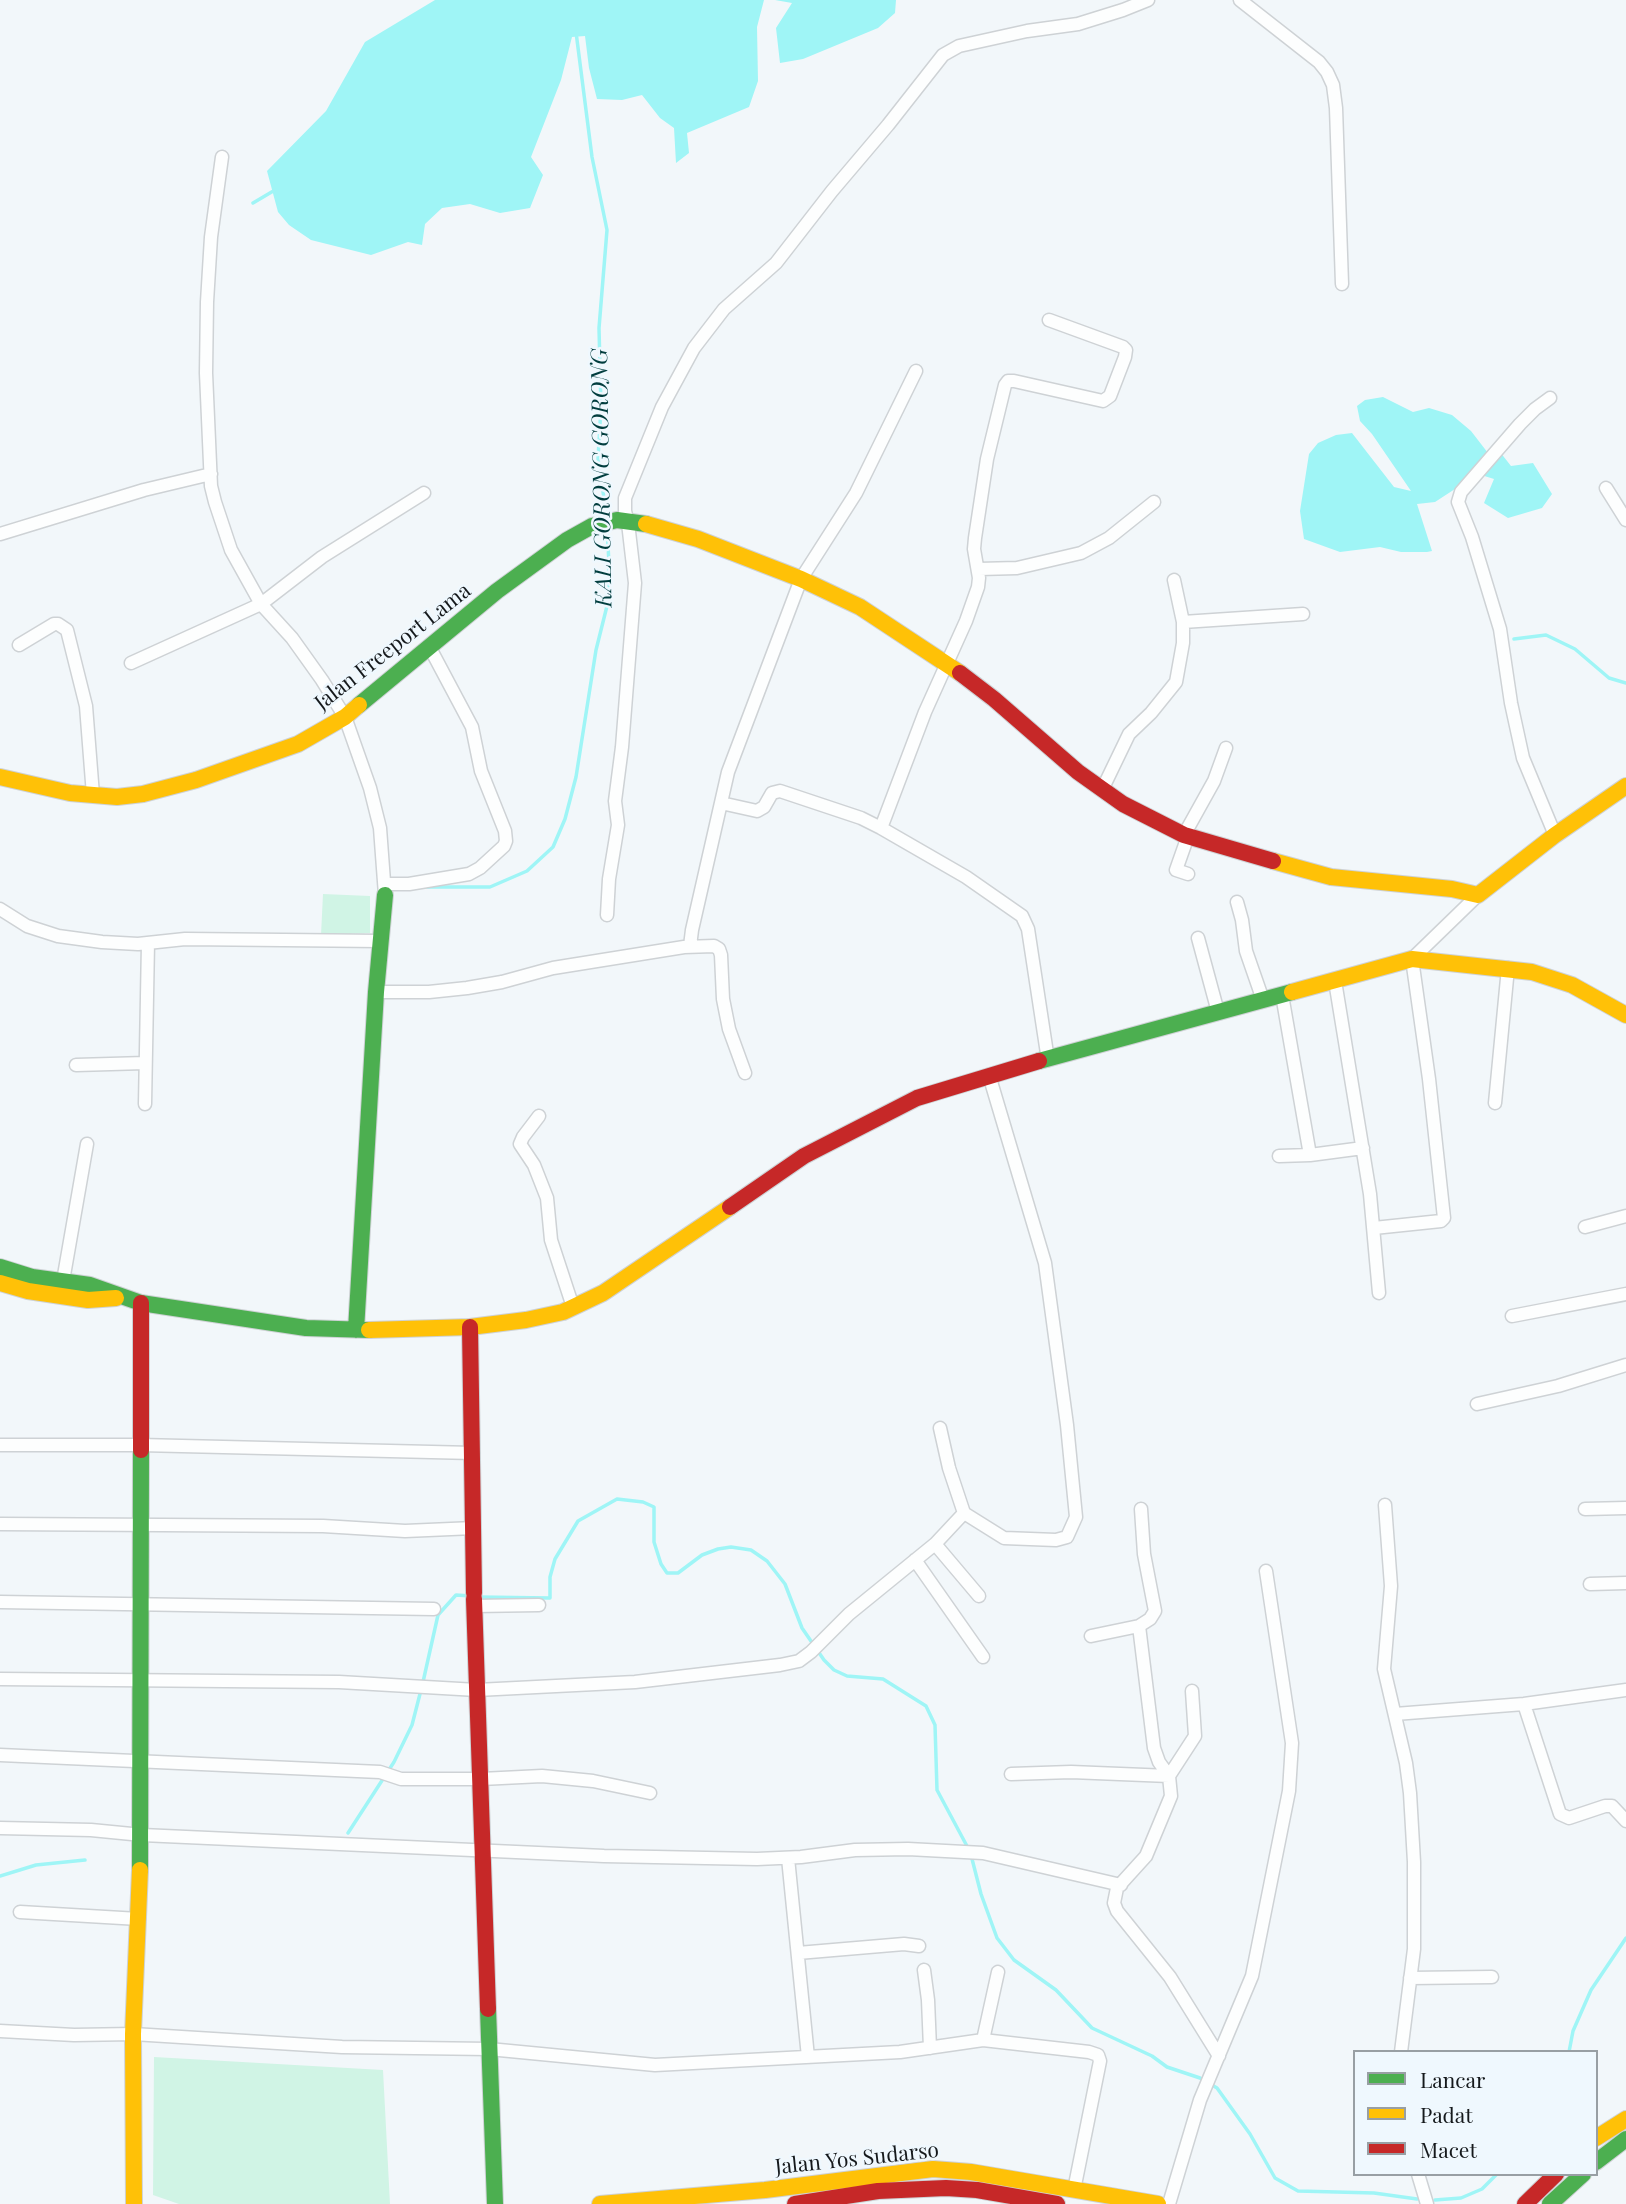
<!DOCTYPE html>
<html>
<head>
<meta charset="utf-8">
<style>
  body { margin:0 }
  #map { position:relative; width:1626px; height:2204px; overflow:hidden; background:#f2f7fa; font-family:"Playfair Display",serif }
  canvas { display:block }
  .legend { position:absolute; left:1353px; top:2050px; width:245px; height:126px; box-sizing:border-box; background:#eff8fe; border:2px solid #989fa4; margin:0; padding:9px 12px; list-style:none; font-size:21px; color:#15191c }
  .legend li { display:flex; align-items:center; gap:14px; height:35px }
  .legend b { width:35px; border:2px solid #989fa4 }
</style>
</head>
<body>
<div id="map">
<canvas width="1626" height="2204"></canvas>
<ul class="legend">
<li><b style="height:9px;background:#4caf50"></b>Lancar</li>
<li><b style="height:9px;background:#ffc107"></b>Padat</li>
<li><b style="height:9px;background:#c62828"></b>Macet</li>
</ul>
</div>
<script>
const context = document.querySelector('canvas').getContext('2d');
context.lineJoin = 'round';
function fillPath(path, color) { context.fillStyle = color; context.fill(path, 'evenodd'); }
const shape = rows => new Path2D(rows.map(r => 'M' + r).join(''));
function stroke(path, color, width, dash) { context.strokeStyle = color; context.lineWidth = width; context.lineCap = dash ? 'butt' : 'round'; context.setLineDash(dash || []); context.stroke(path); }
function drawText(font, color, halo, rows, align = 'center') {
  context.font = font + ' "Playfair Display",serif'; context.lineWidth = 5; context.setLineDash([]); context.textBaseline = 'middle'; context.strokeStyle = halo; context.fillStyle = color; for (const [text, x, y, turn = 0] of rows) {
    context.save(); context.translate(x, y); context.rotate((+turn || 0) * Math.PI / 180); context.textAlign = isNaN(turn) ? turn : align; if (halo) context.strokeText(text, 0, 0); context.fillText(text, 0, 0); context.restore();
  }
}
fillPath(shape([
  [323,894,370,896,370,933,321,935],
  [154,2057,383,2070,390,2204,179,2204,153,2195]
]), '#d0f4e5');
fillPath(shape([
  [435,0,764,0,757,27,758,81,749,107,687,133,689,153,676,163,674,128,660,118,642,95,622,100,597,99,589,68,585,36,572,37,561,80,531,157,543,175,530,208,500,213,470,204,442,208,425,224,422,245,408,242,371,255,311,240,289,225,278,212,267,171,326,111,365,42],
  [775,0,896,0,895,13,878,28,803,59,780,63,776,28,792,3],
  [1383,397,1413,412,1429,408,1452,415,1471,431,1488,453,1500,452,1511,466,1533,463,1552,494,1542,508,1508,518,1484,503,1494,479,1478,474,1435,502,1417,504,1432,551,1427,552,1401,552,1380,547,1340,552,1304,539,1300,511,1309,454,1318,443,1336,435,1352,433,1394,487,1411,491,1372,434,1360,421,1357,406,1365,400]
]), '#9ff5f6');
stroke(shape([
  [576,32,592,157,607,230,599,328,601,407,598,459,607,518],
  [253,203,275,190],
  [1514,639,1546,635,1575,649,1609,678,1626,683],
  [427,887,490,887,527,871,553,847,565,819,576,777,596,650,607,606,609,563,607,529],
  [478,1597,550,1598,550,1577,555,1559,578,1521,617,1499,643,1502,654,1507,654,1542,661,1564,667,1573,678,1573,702,1555,718,1549,731,1547,751,1550,767,1561,785,1584,802,1628,824,1660,834,1670,847,1676,883,1679,926,1706,935,1725,937,1790,968,1848],
  [423,1682,438,1615,456,1595,471,1596],
  [348,1833,394,1762,412,1725,421,1690],
  [971,1855,981,1894,997,1938,1014,1960,1056,1990,1092,2028,1152,2056,1167,2067,1200,2078,1217,2088,1250,2134,1275,2178,1298,2191,1374,2193,1417,2199],
  [0,1876,36,1865,85,1860],
  [1569,2052,1573,2031,1591,1990,1626,1938],
  [1435,2200,1461,2198,1482,2189,1497,2174]
]), '#9ff5f6', 3.5);
const street = shape([
  [1240,0,1319,62,1327,72,1333,85,1336,108,1342,284],
  [222,157,211,237,207,302,206,373,211,486,215,502,231,550,261,604,292,638,322,680,345,717,370,788,380,828,385,895],
  [1550,398,1535,409,1520,424,1461,492,1458,502,1472,537,1500,629,1511,703,1523,758,1555,835],
  [1606,488,1626,520],
  [0,534,144,490,211,474],
  [979,569,1017,568,1081,553,1109,538,1154,502],
  [1183,622,1303,614],
  [19,645,54,624,58,624,67,630,86,706,93,795],
  [131,663,261,604,322,557,424,493],
  [1102,790,1129,734,1151,713,1176,682,1183,643,1183,622,1174,580],
  [721,803,757,811,764,807,772,793,780,791,861,818,881,828],
  [1184,835,1214,781,1226,748],
  [1188,836,1176,870,1188,874],
  [385,884,409,884,469,874,480,868,504,846,506,841,505,831,481,771,472,727,430,648],
  [1237,902,1242,920,1246,951,1263,1000],
  [0,909,27,926,58,936,102,942,138,944,185,939,381,941],
  [607,915,609,879,618,825,615,801,622,747,635,583,628,523,625,511,625,498,662,407,694,348,724,309,776,263,832,191,888,125,943,55,959,46,1027,31,1078,24,1123,10,1148,0],
  [1198,938,1218,1012],
  [690,946,692,930,728,772,801,579,856,493,916,371],
  [1335,981,1370,1194,1379,1293],
  [376,992,429,992,467,988,502,982,553,968,684,947,714,946,719,949,721,955,723,999,729,1029,745,1073],
  [1282,995,1310,1155],
  [1048,1060,1028,929,1022,916,966,877,881,828,925,712,966,621,978,587,979,578,974,549,975,538,987,459,1005,385,1008,381,1014,381,1103,401,1110,396,1125,357,1126,350,1123,347,1049,320],
  [76,1065,145,1063],
  [1495,1103,1508,968],
  [145,1104,148,943],
  [539,1116,523,1137,520,1144,534,1165,547,1198,551,1240,573,1307],
  [1279,1156,1310,1155,1363,1148],
  [1585,1227,1626,1216],
  [1374,1228,1441,1221,1444,1218,1429,1079,1412,959,1478,895],
  [63,1281,87,1144],
  [1512,1316,1626,1294],
  [1477,1404,1558,1386,1626,1365],
  [940,1428,949,1468,964,1513],
  [0,1445,140,1445,473,1453],
  [1385,1505,1391,1586,1384,1669,1406,1763,1410,1793,1414,1862,1414,1949,1401,2052],
  [1141,1509,1144,1554,1155,1611,1150,1619,1139,1626,1154,1748,1159,1762,1169,1776,1171,1796,1146,1856,1117,1888,1114,1903,1117,1911,1170,1977,1219,2056],
  [1585,1509,1626,1508],
  [0,1524,323,1526,405,1531,474,1528],
  [935,1544,979,1596],
  [915,1560,983,1657],
  [1590,1584,1626,1583],
  [0,1602,434,1609],
  [474,1606,539,1605],
  [1091,1636,1139,1626],
  [0,1679,339,1682,477,1690,635,1682,780,1665,799,1661,811,1652,849,1614,935,1544,964,1513,1004,1538,1056,1540,1067,1537,1076,1517,1067,1425,1045,1263,989,1075],
  [1524,1704,1560,1814,1569,1818,1605,1806,1612,1806,1626,1821],
  [1395,1714,1524,1704,1626,1690],
  [0,1755,380,1772,401,1779,481,1779,542,1776,593,1781,650,1793],
  [1011,1774,1071,1772,1169,1776,1195,1736,1192,1691],
  [0,1828,91,1830,142,1835,604,1856,757,1859,801,1857,855,1850,908,1849,983,1853,1121,1885],
  [788,1858,808,2057],
  [20,1912,139,1919],
  [798,1953,904,1944,919,1946],
  [924,1970,928,2000,930,2048],
  [1410,1978,1492,1977],
  [0,2031,74,2035,133,2034,342,2047,489,2049,655,2065,900,2052,983,2040,1089,2052,1098,2055,1100,2061,1074,2190],
  [983,2040,998,1972],
  [1418,2174,1427,2204],
  [1169,2204,1200,2100,1252,1976,1289,1791,1292,1743,1266,1571]
]);
const fast = shape([
  [359,705,497,591,567,540,592,526,617,520,646,524],
  [1039,1061,1292,992],
  [0,1267,32,1277,90,1285,141,1303,306,1328,369,1330],
  [356,1330,376,992,385,895],
  [140,1870,141,1450],
  [488,2009,495,2204],
  [1596,2162,1626,2139],
  [1550,2204,1583,2174]
]);
const slow = shape([
  [646,524,698,539,801,579,860,607,960,673],
  [0,777,70,793,117,797,143,794,196,780,298,744,345,717,359,705],
  [1273,861,1331,877,1452,889,1478,895,1555,835,1626,786],
  [1292,992,1412,959,1532,972,1572,985,1626,1015],
  [0,1283,28,1291,88,1300,116,1298],
  [369,1330,470,1327,526,1320,563,1312,603,1293,730,1207],
  [1596,2138,1626,2119],
  [134,2204,133,2034,140,1870],
  [600,2204,765,2190,933,2169,971,2172,1158,2204]
]);
const jam = shape([
  [960,673,994,699,1078,772,1123,804,1184,835,1273,861],
  [730,1207,804,1156,917,1098,1039,1061],
  [141,1303,141,1450],
  [470,1327,474,1593],
  [474,1599,488,2009],
  [795,2204,878,2191,946,2188,977,2190,1057,2204],
  [1525,2204,1556,2174]
]);
stroke(street, '#ced2d5', 15);
stroke(fast, '#ced2d5', 18);
stroke(slow, '#ced2d5', 18);
stroke(jam, '#ced2d5', 18);
stroke(street, '#fdfefe', 12);
stroke(fast, '#4caf50', 16);
stroke(slow, '#ffc107', 16);
stroke(jam, '#c62828', 16);
drawText('21px', '#15191c', '#eff8fe', [
  ["Jalan Freeport Lama",393,647,-38],
  ["Jalan Yos Sudarso",857,2159,-6]
]);
drawText('italic 23px', '#013d3e', '#eff8fe', [
  ["KALI GORONG GORONG",602,478,-91]
]);
</script>
</body>
</html>
